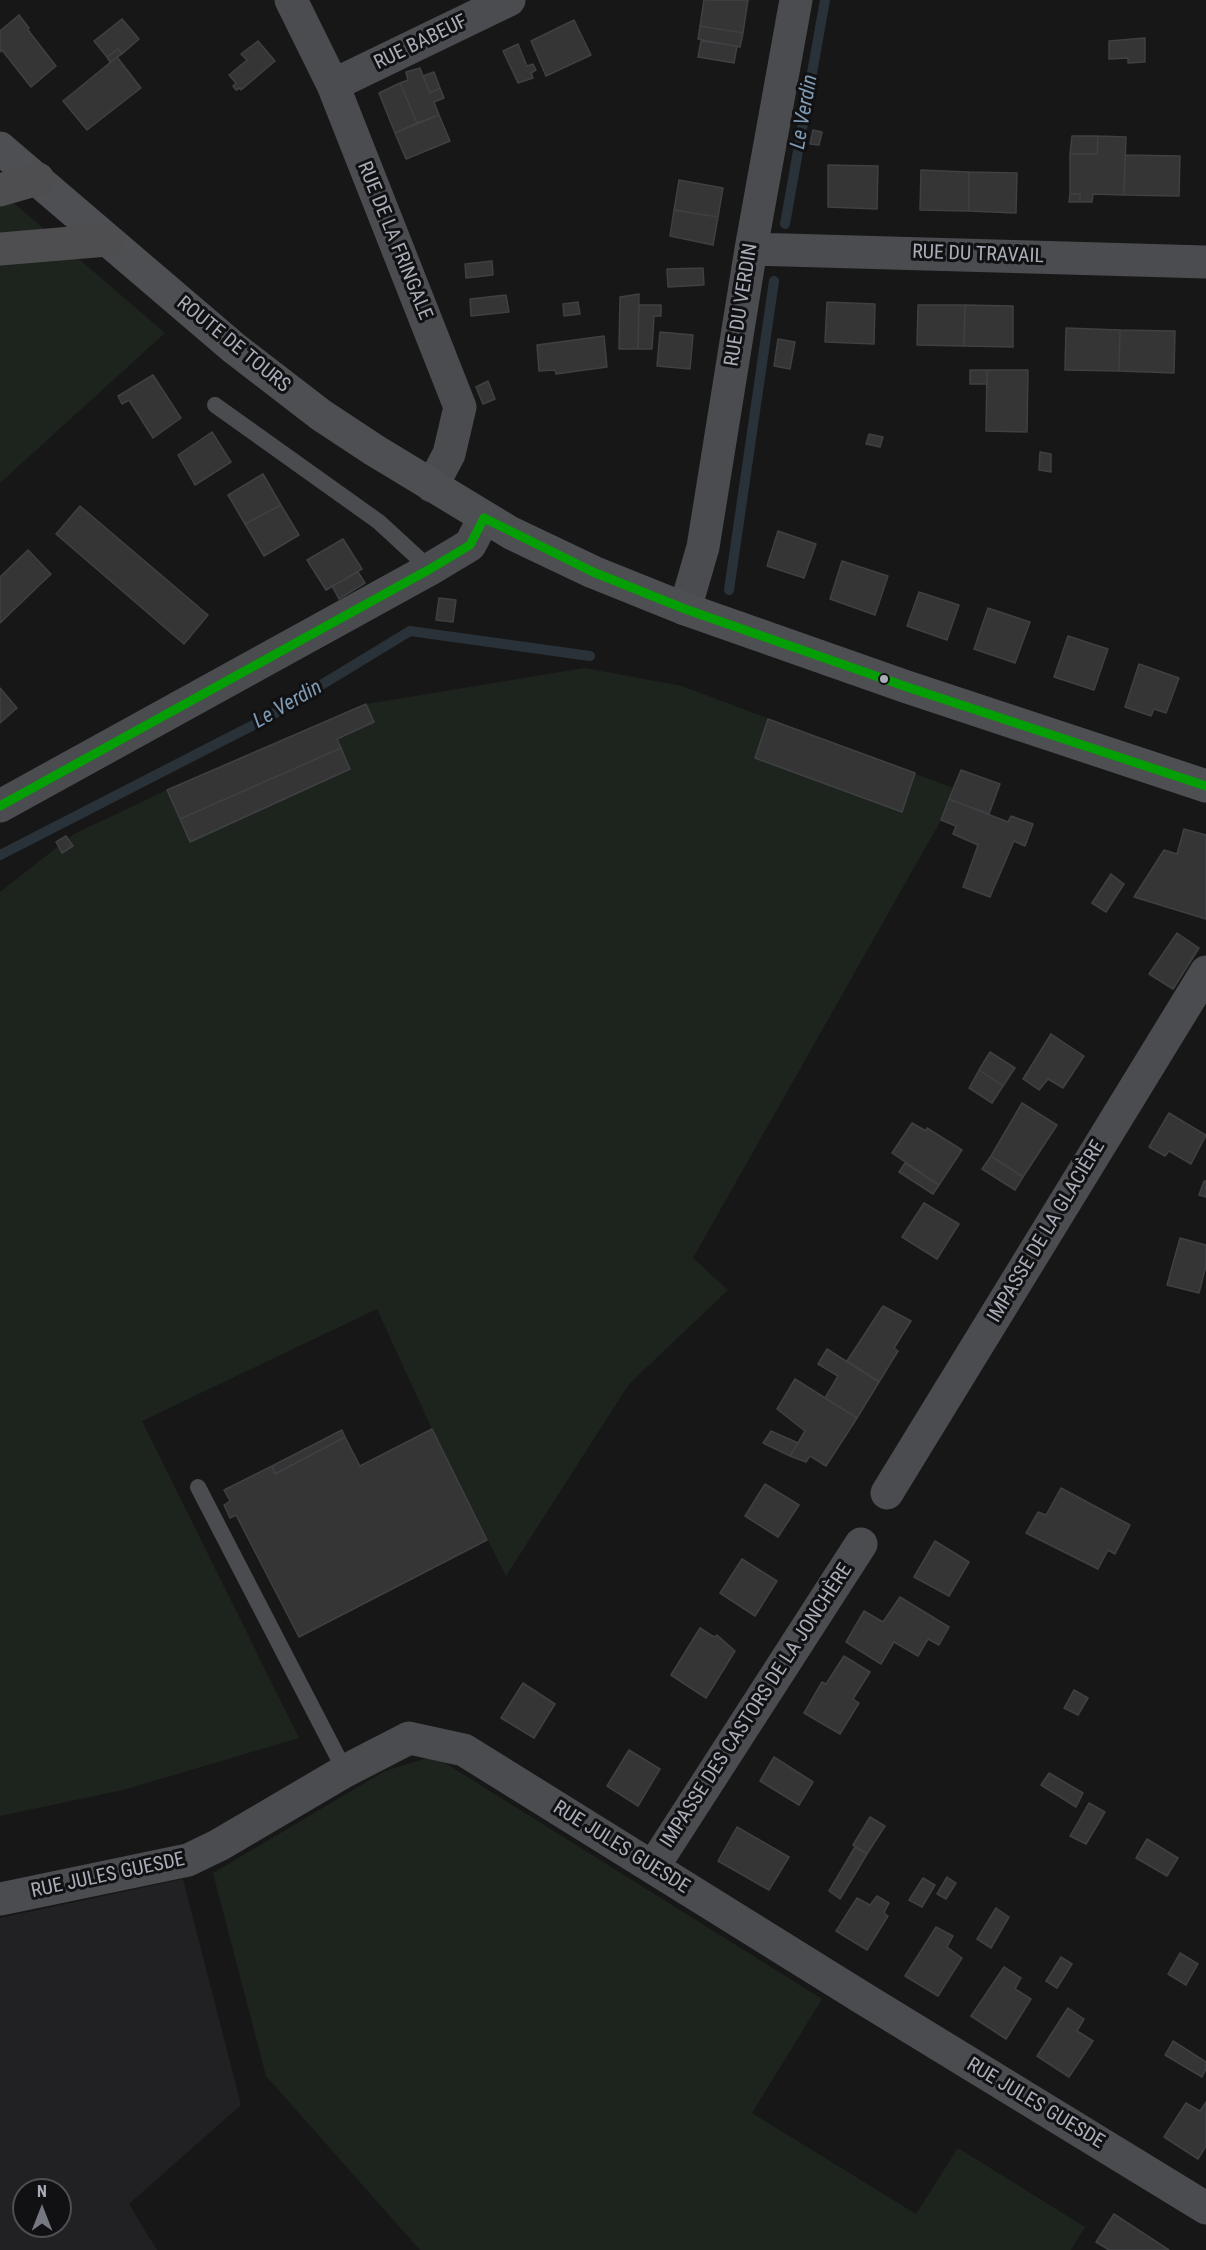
<!DOCTYPE html>
<html>
<head>
<meta charset="utf-8">
<style>
  body { margin:0 }
  #map { position:relative; width:1206px; height:2250px; overflow:hidden; background:#171717; font-family:"Roboto Condensed",sans-serif }
  canvas { display:block }
  .north { position:absolute; left:12px; top:2178px; width:60px; height:60px; box-sizing:border-box; background:#111113; border:2px solid #4d4f55; border-radius:50%; rotate:0deg; font-size:16px; font-weight:700; line-height:24px; text-align:center; color:#a8adb8 }
  .north::after { content:''; display:block; margin:auto; width:21px; height:27px; background:#757880; clip-path:polygon(50% 0,100% 100%,50% 72%,0 100%) }
</style>
</head>
<body>
<div id="map">
<canvas width="1206" height="2250"></canvas>
<div class="north">N</div>
</div>
<script>
const context = document.querySelector('canvas').getContext('2d');
context.lineJoin = 'round';
function fillPath(path, color) { context.fillStyle = color; context.fill(path, 'evenodd'); }
const shape = rows => new Path2D(rows.map(r => 'M' + r).join(''));
function stroke(path, color, width, dash) { context.strokeStyle = color; context.lineWidth = width; context.lineCap = dash ? 'butt' : 'round'; context.setLineDash(dash || []); context.stroke(path); }
function drawText(font, color, halo, rows, align = 'center') {
  context.font = font + ' "Roboto Condensed",sans-serif'; context.lineWidth = 6; context.setLineDash([]); context.textBaseline = 'middle'; context.strokeStyle = halo; context.fillStyle = color; for (const [text, x, y, turn = 0] of rows) {
    context.save(); context.translate(x, y); context.rotate((+turn || 0) * Math.PI / 180); context.textAlign = isNaN(turn) ? turn : align; if (halo) context.strokeText(text, 0, 0); context.fillText(text, 0, 0); context.restore();
  }
}
fillPath(shape([
  [183,1879,241,2105,129,2204,157,2250,0,2250,0,1918],
  [24,2190,60,2190,60,2226,24,2226]
]), '#212123');
fillPath(shape([
  [0,191,165,333,0,483],
  [585,668,682,686,953,788,941,820,693,1258,728,1290,629,1384,506,1576,432,1429,377,1309,142,1421,299,1738,123,1790,0,1816,0,892,74,834,167,790,366,704],
  [434,1756,822,1999,752,2113,916,2214,958,2148,1085,2227,1071,2250,420,2250,266,2076,213,1873,385,1771]
]), '#1d241e');
stroke(shape([
  [785,224,825,0],
  [729,590,774,281],
  [0,855,267,718,410,631,590,656]
]), '#2a3239', 10);
const building = shape([
  [704,0,748,0,743,33,700,26,704,0],
  [19,15,29,28,28,30,56,66,31,87,2,50,0,52,0,31,19,15],
  [122,19,139,39,122,54,118,49,107,57,94,41,122,19],
  [574,20,591,55,546,76,531,41,574,20],
  [700,26,743,33,740,47,698,39,700,26],
  [1145,38,1145,62,1128,63,1128,58,1109,59,1109,41,1145,38],
  [258,41,275,61,241,90,240,88,236,90,233,86,236,83,229,75,247,60,241,54,258,41],
  [701,41,737,46,734,63,698,57,701,41],
  [518,44,527,66,533,64,536,70,531,73,533,78,518,83,503,51,518,44],
  [118,49,122,54,110,62,107,57,118,49],
  [117,57,141,88,87,130,63,101,117,57],
  [420,68,430,93,440,88,444,98,434,102,439,115,417,123,400,83,408,80,406,72,420,68],
  [434,72,440,88,430,93,423,76,434,72],
  [400,83,417,123,395,133,379,93,400,83],
  [439,115,450,141,406,159,395,133,439,115],
  [813,130,822,132,819,145,810,144,813,130],
  [1072,136,1098,136,1097,154,1070,154,1072,136],
  [1098,136,1126,137,1124,195,1093,194,1092,202,1080,202,1080,194,1070,194,1070,154,1097,154,1098,136],
  [1125,155,1180,156,1179,196,1124,195,1125,155],
  [828,165,878,166,877,209,828,207,828,165],
  [921,170,969,172,969,211,920,210,921,170],
  [969,172,1017,173,1016,213,969,211,969,172],
  [679,180,723,188,718,217,674,210,679,180],
  [1070,194,1080,194,1080,202,1069,202,1070,194],
  [674,210,718,217,713,245,670,236,674,210],
  [492,261,493,275,466,278,465,264,492,261],
  [703,268,704,285,668,287,667,269,703,268],
  [639,294,638,349,619,349,620,297,639,294],
  [506,295,509,312,471,316,470,299,506,295],
  [578,302,580,314,564,316,563,304,578,302],
  [827,302,875,304,874,344,825,342,827,302],
  [639,305,661,305,661,316,654,316,652,349,638,349,639,305],
  [918,305,965,305,964,346,917,345,918,305],
  [965,305,1013,306,1013,347,964,346,965,305],
  [1066,328,1120,330,1119,371,1065,370,1066,328],
  [1120,330,1175,331,1174,373,1119,371,1120,330],
  [660,332,693,335,690,369,657,366,660,332],
  [604,336,607,367,556,374,555,370,539,371,537,345,604,336],
  [778,339,795,342,790,369,774,366,778,339],
  [970,370,987,370,987,384,970,384,970,370],
  [987,370,1028,370,1027,432,986,431,987,370],
  [153,375,181,418,153,438,129,400,122,404,118,396,153,375],
  [488,381,495,399,483,404,476,387,488,381],
  [212,432,231,462,195,485,178,455,212,432],
  [869,434,883,437,880,447,866,444,869,434],
  [1040,452,1051,454,1051,472,1039,470,1040,452],
  [263,474,281,505,245,524,228,495,263,474],
  [281,505,299,535,264,556,245,524,281,505],
  [80,506,208,615,184,644,56,534,80,506],
  [778,531,816,544,804,578,767,566,778,531],
  [343,539,362,569,326,590,307,560,343,539],
  [28,550,51,574,0,623,0,577,28,550],
  [842,561,888,576,875,615,830,599,842,561],
  [358,572,365,583,339,599,332,586,358,572],
  [919,592,959,605,947,640,907,626,919,592],
  [439,598,456,600,453,622,436,620,439,598],
  [988,608,1030,622,1015,663,974,649,988,608],
  [1068,636,1108,649,1094,690,1054,677,1068,636],
  [1139,664,1179,678,1166,713,1154,709,1151,716,1125,707,1139,664],
  [0,688,17,708,0,723,0,688],
  [366,704,374,722,337,739,341,748,180,819,167,790,366,704],
  [768,719,915,773,902,812,755,758,768,719],
  [341,748,350,769,190,842,180,819,341,748],
  [961,770,1000,784,989,814,949,799,961,770],
  [949,799,1008,822,1011,816,1033,824,1025,846,1014,841,990,897,963,887,978,845,953,834,956,826,941,820,949,799],
  [1184,829,1206,835,1206,919,1134,897,1164,850,1177,854,1184,829],
  [66,836,73,846,62,853,56,842,66,836],
  [1111,874,1124,884,1106,912,1092,903,1111,874],
  [1177,933,1199,948,1173,989,1149,974,1177,933],
  [1051,1034,1084,1056,1063,1088,1048,1079,1039,1090,1023,1079,1051,1034],
  [990,1052,1015,1068,1003,1086,979,1070,990,1052],
  [979,1070,1003,1086,992,1103,969,1088,979,1070],
  [1022,1103,1057,1125,1023,1177,991,1156,1022,1103],
  [1169,1113,1206,1135,1191,1164,1169,1151,1165,1156,1149,1147,1169,1113],
  [912,1123,926,1131,927,1128,962,1150,939,1185,892,1153,912,1123],
  [991,1156,1023,1177,1015,1190,982,1169,991,1156],
  [905,1163,939,1185,933,1194,899,1172,905,1163],
  [1204,1181,1206,1181,1206,1197,1199,1195,1204,1181],
  [924,1203,959,1224,937,1259,902,1237,924,1203],
  [1180,1238,1206,1245,1206,1266,1199,1293,1167,1285,1180,1238],
  [883,1306,911,1321,894,1348,898,1351,879,1382,847,1361,883,1306],
  [827,1349,879,1382,857,1418,825,1398,838,1376,818,1364,827,1349],
  [795,1379,857,1418,826,1466,810,1456,806,1462,790,1456,805,1431,777,1409,795,1379],
  [432,1429,487,1540,299,1637,236,1515,230,1518,224,1505,230,1501,224,1490,272,1466,275,1474,345,1437,360,1466,432,1429],
  [342,1430,345,1437,275,1474,272,1466,342,1430],
  [771,1431,798,1443,790,1456,763,1443,771,1431],
  [765,1484,799,1505,778,1537,745,1516,765,1484],
  [1061,1488,1130,1525,1115,1554,1108,1550,1098,1569,1026,1533,1038,1512,1046,1515,1061,1488],
  [935,1541,969,1562,949,1596,914,1577,935,1541],
  [742,1559,777,1581,755,1616,720,1593,742,1559],
  [900,1597,949,1627,939,1645,928,1639,918,1656,894,1642,881,1664,846,1642,864,1611,883,1622,900,1597],
  [700,1628,714,1637,717,1635,735,1651,706,1698,671,1675,700,1628],
  [844,1656,870,1672,853,1699,859,1703,840,1734,804,1713,822,1682,826,1684,844,1656],
  [523,1683,555,1704,534,1738,501,1718,523,1683],
  [1074,1690,1088,1698,1078,1715,1064,1708,1074,1690],
  [629,1750,660,1769,638,1806,607,1786,629,1750],
  [774,1757,813,1782,799,1805,760,1781,774,1757],
  [1049,1773,1083,1793,1076,1807,1041,1785,1049,1773],
  [1089,1803,1105,1812,1086,1844,1070,1836,1089,1803],
  [870,1817,885,1826,867,1854,853,1845,870,1817],
  [737,1827,789,1857,769,1890,718,1861,737,1827],
  [1147,1839,1178,1858,1167,1876,1136,1858,1147,1839],
  [855,1847,867,1854,840,1899,829,1891,855,1847],
  [947,1877,956,1883,946,1899,937,1894,947,1877],
  [923,1878,935,1885,922,1907,909,1900,923,1878],
  [877,1896,889,1903,884,1913,888,1916,867,1950,836,1931,857,1898,870,1905,877,1896],
  [996,1908,1009,1917,991,1948,977,1939,996,1908],
  [936,1927,953,1936,947,1947,962,1958,938,1996,905,1976,936,1927],
  [1180,1953,1198,1964,1186,1985,1168,1974,1180,1953],
  [1061,1957,1072,1964,1057,1988,1046,1981,1061,1957],
  [1004,1967,1021,1978,1015,1989,1031,1999,1006,2039,971,2016,1004,1967],
  [1068,2008,1084,2019,1077,2031,1093,2041,1069,2077,1037,2056,1068,2008],
  [1173,2041,1206,2062,1206,2069,1202,2077,1165,2055,1173,2041],
  [1206,2102,1206,2146,1198,2159,1164,2137,1186,2103,1200,2111,1206,2102],
  [1114,2214,1169,2250,1109,2250,1096,2242,1114,2214]
]);
fillPath(building, '#353536');
stroke(building, '#3f4043', 1.5);
stroke(shape([
  [215,405,379,522,430,569],
  [198,1487,345,1771]
]), '#4b4c50', 16);
stroke(shape([
  [291,0,333,85,460,407,449,454,432,486],
  [333,85,509,0],
  [751,249,1206,262],
  [685,609,703,547,751,249,796,0],
  [0,806,430,569,470,545,484,518],
  [887,1493,1206,972],
  [653,1867,861,1544],
  [0,1899,188,1860,219,1845,345,1771,409,1738,464,1750,861,1997,1206,2208]
]), '#4b4c50', 33);
stroke(shape([
  [0,148,234,348,321,415,374,450,511,533,593,572,685,609,907,687,1206,786]
]), '#4d4f52', 33);
stroke(shape([
  [0,190,38,179],
  [0,249,107,240]
]), '#4e4e51', 33);
stroke(shape([
  [484,518,593,572,685,609,907,687,1206,786],
  [0,806,430,569,470,545,484,518]
]), '#069e06', 9);
for (const [x, y, r, color] of [
  [884,679,5,"#a8adb8"]
]) { const dot = new Path2D(); dot.arc(x, y, r, 0, 2 * Math.PI); context.fillStyle = color; context.fill(dot); stroke(dot, '#111113', 2); }
drawText('20px', '#a8adb8', '#111113', [
  ["RUE BABEUF",421,43,-26],
  ["RUE DE LA FRINGALE",394,241,68],
  ["RUE DU TRAVAIL",978,255,2],
  ["RUE DU VERDIN",742,305,-81],
  ["ROUTE DE TOURS",233,345,39],
  ["IMPASSE DE LA GLACIÈRE",1047,1232,-59],
  ["IMPASSE DES CASTORS DE LA JONCHÈRE",757,1706,-57],
  ["RUE JULES GUESDE",621,1848,32],
  ["RUE JULES GUESDE",108,1876,-12],
  ["RUE JULES GUESDE",1035,2104,31]
]);
drawText('italic 21px', '#7f9bb3', '#111113', [
  ["Le Verdin",805,112,-80],
  ["Le Verdin",288,705,-30]
]);
</script>
</body>
</html>
